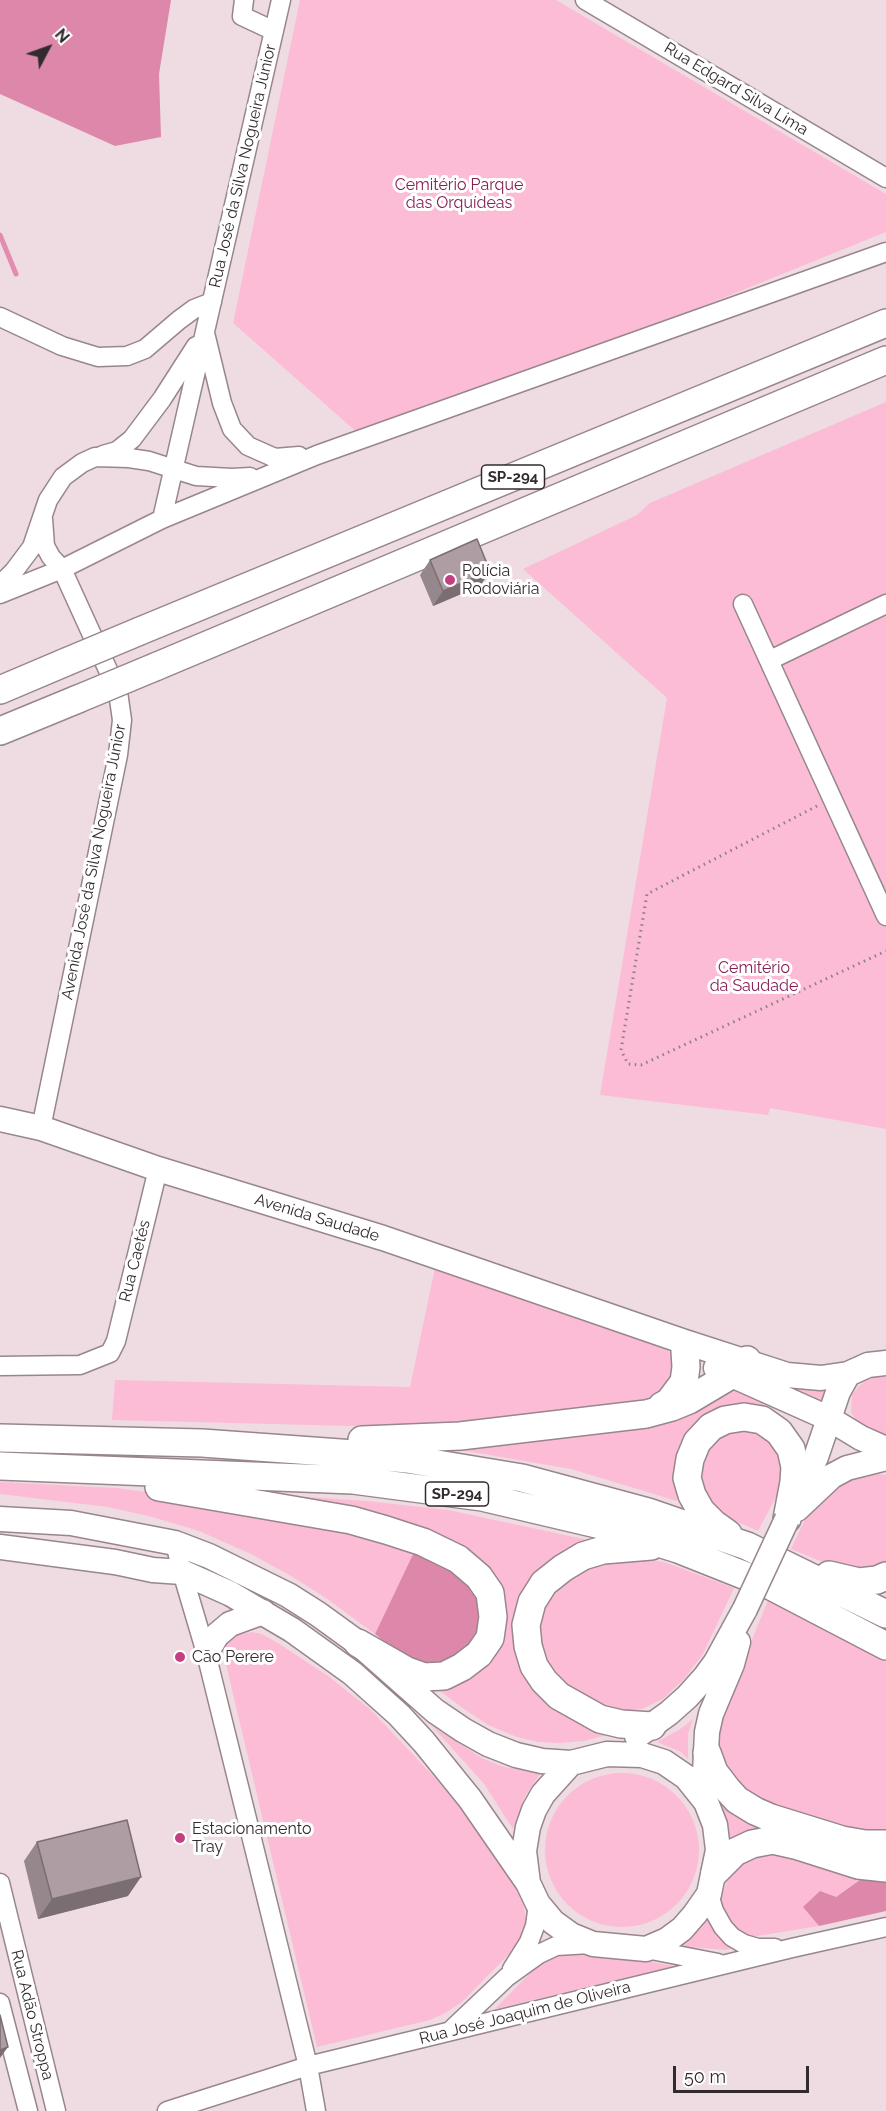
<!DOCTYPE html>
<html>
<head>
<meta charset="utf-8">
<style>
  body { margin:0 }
  #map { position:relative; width:886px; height:2111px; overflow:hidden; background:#eedce2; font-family:Raleway,sans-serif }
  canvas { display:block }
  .north { position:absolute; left:18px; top:18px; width:60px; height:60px; -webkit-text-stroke:4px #fff; paint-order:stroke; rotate:49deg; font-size:16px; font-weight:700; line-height:24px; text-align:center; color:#322b2d }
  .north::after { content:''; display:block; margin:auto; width:21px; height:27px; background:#322b2d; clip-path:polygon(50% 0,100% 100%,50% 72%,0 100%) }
  .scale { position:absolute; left:673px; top:2066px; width:136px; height:27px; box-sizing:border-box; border:3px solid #322b2d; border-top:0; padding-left:8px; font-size:18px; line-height:21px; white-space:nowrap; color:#322b2d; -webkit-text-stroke:4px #fff; paint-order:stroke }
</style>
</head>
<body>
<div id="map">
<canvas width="886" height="2111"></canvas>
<div class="north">N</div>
<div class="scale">50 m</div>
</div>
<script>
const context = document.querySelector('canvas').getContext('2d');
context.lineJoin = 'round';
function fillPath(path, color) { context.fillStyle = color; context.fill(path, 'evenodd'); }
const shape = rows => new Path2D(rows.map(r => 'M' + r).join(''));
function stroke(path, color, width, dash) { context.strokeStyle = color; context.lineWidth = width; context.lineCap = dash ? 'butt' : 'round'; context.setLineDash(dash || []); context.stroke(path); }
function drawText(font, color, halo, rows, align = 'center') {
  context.font = font + ' Raleway,sans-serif'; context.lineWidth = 6; context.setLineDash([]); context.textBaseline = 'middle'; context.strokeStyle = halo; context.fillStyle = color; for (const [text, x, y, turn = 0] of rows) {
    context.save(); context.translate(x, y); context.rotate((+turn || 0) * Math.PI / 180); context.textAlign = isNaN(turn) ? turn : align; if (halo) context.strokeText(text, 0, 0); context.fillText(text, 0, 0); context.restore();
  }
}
fillPath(shape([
  [300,0,556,0,886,194,886,232,368,442,233,323],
  [886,402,886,1129,770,1108,768,1115,600,1095,667,698,523,569,637,515,650,503],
  [435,1268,659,1344,667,1349,673,1357,674,1377,656,1395,641,1400,578,1411,450,1424,351,1426,112,1420,115,1380,410,1387],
  [752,1375,828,1385,820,1408],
  [876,1377,886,1377,886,1434,865,1429,857,1422,851,1412,852,1395,858,1387,865,1381],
  [736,1386,781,1415,762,1407,748,1404,731,1405,713,1411,677,1470,677,1501,571,1469,437,1446,504,1444,649,1426],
  [754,1430,767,1435,785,1462,779,1491,758,1531,731,1519,715,1508,702,1488,701,1476,707,1452,714,1442,727,1433],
  [864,1472,886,1475,886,1567,883,1569,837,1568,791,1549,808,1513,832,1485],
  [0,1482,117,1488,167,1495,249,1509,416,1548,375,1634,326,1598,291,1576,251,1554,199,1531,152,1517,108,1507,0,1494],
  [279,1495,367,1501,448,1510,593,1541,573,1547,519,1648,615,1733,584,1741,560,1743,538,1742,517,1737,488,1725,464,1709,436,1688,497,1582],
  [649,1559,667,1563,734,1588,703,1654,684,1679,663,1699,642,1709,625,1711,604,1705,585,1696,568,1684,553,1670,542,1653,537,1617,550,1589,595,1561],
  [771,1593,886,1662,886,1833,870,1834,775,1808,743,1790,724,1762,717,1743,724,1708],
  [252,1632,262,1634,281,1645,328,1676,370,1709,437,1780,466,1815,514,1885,523,1905,527,1922,523,1935,514,1949,462,2002,445,2013,430,2020,317,2047,223,1652,225,1644,233,1636],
  [693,1719,688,1734,688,1759,681,1752,657,1742,679,1730],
  [433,1727,482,1758,501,1766,540,1774,525,1796,513,1829,484,1784],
  '545 1850a77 77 0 1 1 154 0a77 77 0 1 1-154 0Z',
  [713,1783,779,1828,729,1844,726,1816],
  [768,1850,867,1875,836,1897,803,1907,819,1926,751,1937,740,1934,722,1911,721,1900,729,1874,734,1865],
  [710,1917,734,1948,726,1950,678,1946,700,1929],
  [567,1951,596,1957,636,1959,674,1966,495,2009,542,1961]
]), '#fdbcd6');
fillPath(shape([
  [0,0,171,0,159,74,161,137,115,146,0,94],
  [416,1548,445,1561,479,1593,484,1626,455,1662,419,1666,400,1654,375,1634],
  [867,1875,886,1877,886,1911,819,1926,803,1907,820,1891,836,1897]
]), '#dd87ab');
stroke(shape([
  [0,235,16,274]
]), '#e28cb0', 5);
const minor = shape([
  [244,0,242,16,274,31],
  [585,0,886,178],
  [0,317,62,346,98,357,127,356,145,349,179,320,194,309,212,302],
  [206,337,222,403,232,429,248,446,275,458,299,456],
  [103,455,117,451,132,439,162,399,196,346],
  [162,519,281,0],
  [0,585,14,571,32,547,48,500,63,477,82,463,95,457,129,458,149,461,196,476,232,478,250,477],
  [0,594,62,569,162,519,317,455,886,252],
  [743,604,886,916],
  [770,660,886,604],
  [41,1128,118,755,122,720,118,692,62,569,51,557,45,546,43,519],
  [0,1366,80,1365,110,1353,116,1341,158,1169],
  [175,1543,182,1572,206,1653,308,2066,316,2111],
  [0,1883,56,2111],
  [709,1894,714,1911,723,1927,732,1937,744,1944,758,1948,775,1948],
  [646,1949,718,1963],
  [512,1969,529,1942,535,1926,538,1904],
  [0,2003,28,2111],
  [450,2031,507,1977,539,1954,556,1946,590,1944],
  [167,2111,308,2066,792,1948,886,1927]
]);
const major = shape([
  [0,1119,41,1128,158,1169,383,1238,685,1342,787,1375,821,1378,848,1374,868,1365,886,1363],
  [716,1368,828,1418,861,1438,886,1449],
  [795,1502,816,1457,838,1392,848,1374],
  [797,1509,832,1476,847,1468,886,1458],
  [0,1519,71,1523,175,1543,209,1556,288,1595,318,1614,358,1643,435,1711,463,1730,488,1744,516,1755,542,1761,571,1763],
  [0,1547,115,1562,153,1570,182,1572,231,1594,292,1630,352,1673,399,1715,424,1742,470,1799,528,1883],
  [206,1653,217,1635,230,1624,263,1612],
  [637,1736,669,1713,687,1697,705,1677,716,1662,745,1609],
  [607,1754,642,1755,664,1762,686,1777,706,1802,715,1825,718,1850,709,1894,695,1914,682,1929,667,1940,646,1949,593,1944,571,1935,553,1922,538,1904,528,1883,524,1851,528,1827,534,1810,543,1794,571,1763,607,1754],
  [705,1773,707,1732,711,1714,732,1664,738,1642]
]);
const highway = shape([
  [140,631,886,323],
  [155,667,886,360],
  [0,690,66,662],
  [0,731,78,699],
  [662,1406,669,1402,684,1382,686,1367,685,1351],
  [0,1438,202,1443,354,1454,407,1459,522,1478,648,1512,747,1546,886,1614],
  [362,1440,460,1436,646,1414,672,1407,689,1400,731,1375,747,1360],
  [0,1466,353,1480,482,1497,601,1525,678,1549,771,1586,886,1646],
  [159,1487,351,1520,386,1530,423,1542,458,1559,479,1577,490,1593,493,1617,490,1638,479,1654,462,1667,444,1676,424,1677,407,1671,358,1643],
  [728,1534,714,1524,701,1511,692,1495,687,1478,690,1459,697,1442,711,1427,725,1420,744,1417,762,1420,779,1432,791,1449,795,1467,794,1482,787,1519],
  [651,1546,603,1550,583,1556,563,1568,544,1583,532,1602,526,1625,528,1646,534,1666,544,1681,559,1696,600,1719,621,1724,652,1726],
  [829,1575,859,1582,877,1580,886,1576],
  [707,1753,714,1772,727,1789,737,1800,755,1811,771,1818,842,1840,865,1844,886,1844],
  [715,1872,735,1852,752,1844,773,1840,795,1845,858,1865,886,1868]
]);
stroke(minor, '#97868c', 21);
stroke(major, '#97868c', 27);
stroke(highway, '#97868c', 30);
stroke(shape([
  [817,806,647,894,621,1050,628,1064,641,1065,886,951]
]), '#8c8084', 3, [1.5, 4.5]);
stroke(minor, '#fff', 18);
stroke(major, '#fff', 24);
stroke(highway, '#fff', 27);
const majorBridge = shape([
  [745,1609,787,1519]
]);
const highwayBridge = shape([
  [66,662,140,631],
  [78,699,155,667]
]);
stroke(majorBridge, '#97868c', 27, []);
stroke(highwayBridge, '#97868c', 30, []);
stroke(majorBridge, '#fff', 24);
stroke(highwayBridge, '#fff', 27);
fillPath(shape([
  [430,560,490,571,480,586,433,606,420,575],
  [37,1842,128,1896,38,1919,24,1861]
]), '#96878c');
fillPath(shape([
  [490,571,480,586,433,606,443,591],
  [141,1877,128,1896,38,1919,52,1899],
  [8,2047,0,2058,0,2050]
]), '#7a6e72');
const building = shape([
  [477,539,490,571,443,591,430,560,477,539],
  [127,1820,141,1877,52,1899,37,1842,127,1820],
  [0,2015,8,2047,0,2050,0,2015]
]);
fillPath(building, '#ae9da3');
stroke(building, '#7a6e72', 1.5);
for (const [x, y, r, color] of [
  [450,580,6,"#c43f81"],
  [180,1657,6,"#c43f81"],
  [180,1838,6,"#c43f81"]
]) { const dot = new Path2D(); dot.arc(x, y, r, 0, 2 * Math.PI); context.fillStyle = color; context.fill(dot); stroke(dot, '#fff', 2); }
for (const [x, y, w] of [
  [513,477,63],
  [457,1494,63]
]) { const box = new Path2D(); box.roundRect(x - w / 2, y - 12, w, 24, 4.5); context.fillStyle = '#fff'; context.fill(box); stroke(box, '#322b2d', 1.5); }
drawText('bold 15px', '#322b2d', null, [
  ["SP-294",513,477],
  ["SP-294",457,1494]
]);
drawText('16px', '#322b2d', '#fff', [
  ["Rua Edgard Silva Lima",736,89,31],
  ["Rua José da Silva Nogueira Júnior",243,166,-77],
  ["Avenida José da Silva Nogueira Júnior",94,862,-79],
  ["Avenida Saudade",317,1218,17],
  ["Rua Caetés",135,1261,-76],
  ["Rua José Joaquim de Oliveira",525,2013,-14],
  ["Rua Adão Stroppa",32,2015,76]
]);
drawText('16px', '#852055', '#fff', [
  ["Cemitério Parque",459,185],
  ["das Orquídeas",459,203],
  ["Cemitério",754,968],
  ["da Saudade",754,986]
]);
drawText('16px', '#322b2d', '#fff', [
  ["Polícia",462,571],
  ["Rodoviária",462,589],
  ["Cão Perere",192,1657],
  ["Estacionamento",192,1829],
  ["Tray",192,1847]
], 'left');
</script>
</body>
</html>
